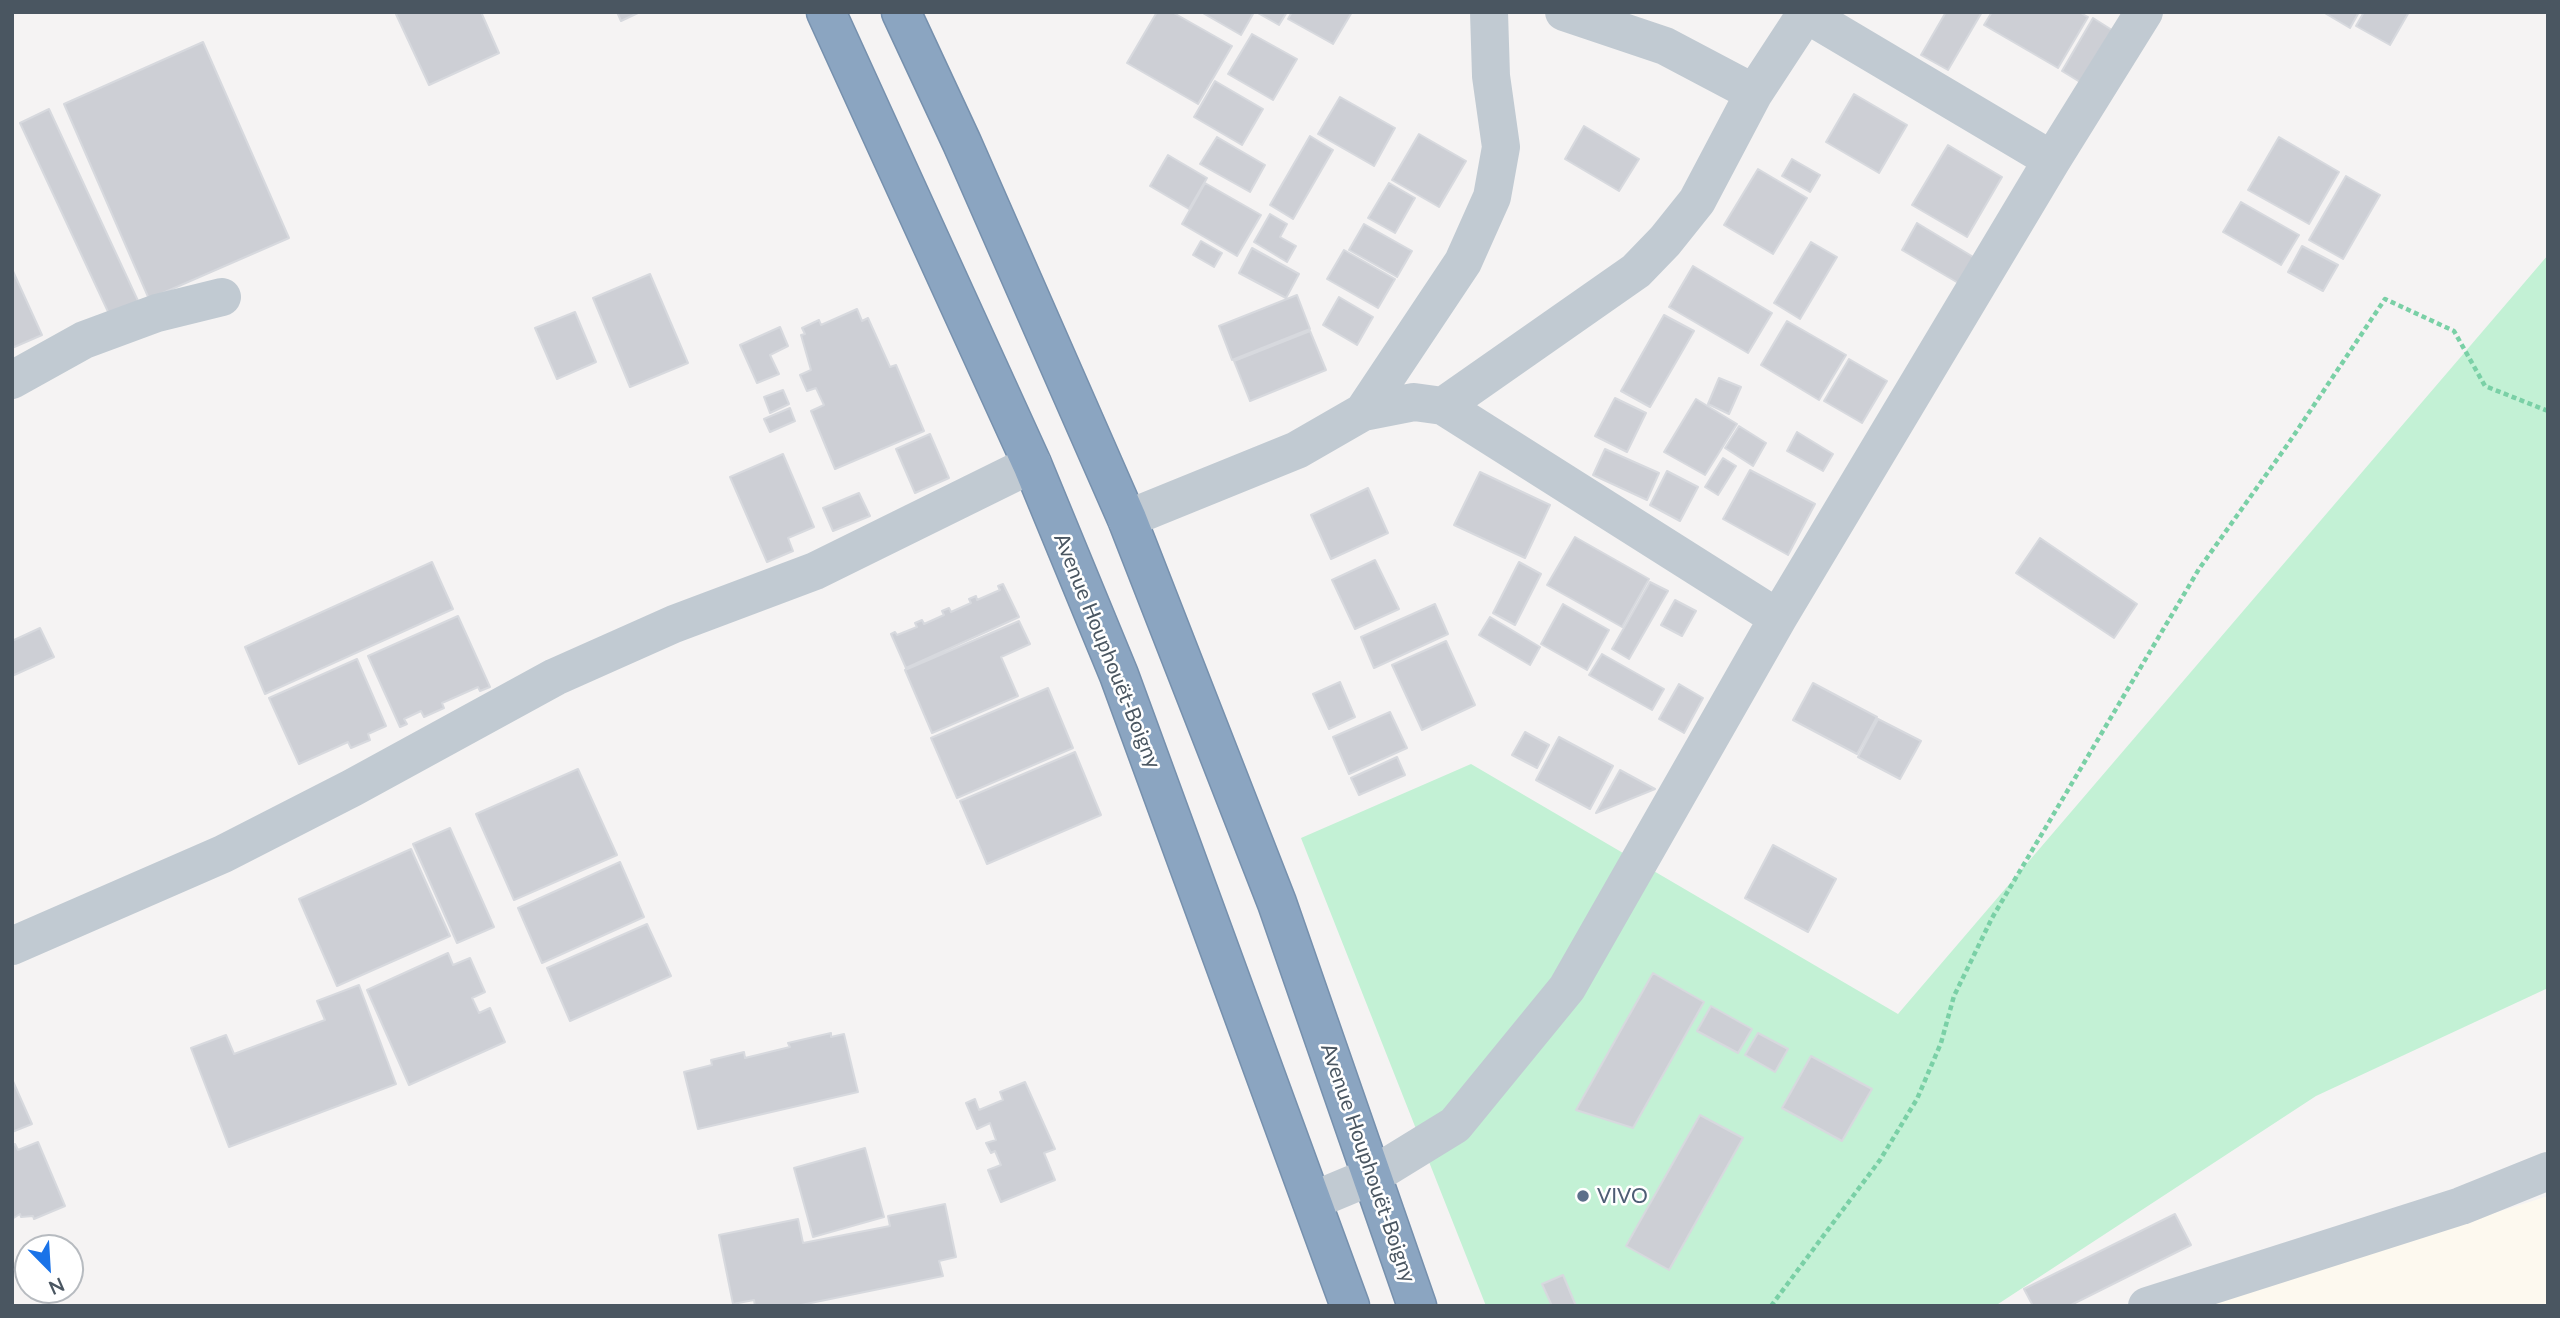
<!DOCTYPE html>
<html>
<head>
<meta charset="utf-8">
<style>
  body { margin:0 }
  #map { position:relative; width:2560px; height:1318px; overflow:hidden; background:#f5f3f3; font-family:Lato,sans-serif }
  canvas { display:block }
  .frame { position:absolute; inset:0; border:14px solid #4a5661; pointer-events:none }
  .north { position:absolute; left:14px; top:1234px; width:70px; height:70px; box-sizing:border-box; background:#fff; border:2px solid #b7bbc0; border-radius:50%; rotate:156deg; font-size:19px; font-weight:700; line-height:28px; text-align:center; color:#4a5661 }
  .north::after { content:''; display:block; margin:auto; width:24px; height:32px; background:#1a73e8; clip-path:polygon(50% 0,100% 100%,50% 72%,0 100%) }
</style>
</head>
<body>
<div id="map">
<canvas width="2560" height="1318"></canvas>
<div class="frame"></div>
<div class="north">N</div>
</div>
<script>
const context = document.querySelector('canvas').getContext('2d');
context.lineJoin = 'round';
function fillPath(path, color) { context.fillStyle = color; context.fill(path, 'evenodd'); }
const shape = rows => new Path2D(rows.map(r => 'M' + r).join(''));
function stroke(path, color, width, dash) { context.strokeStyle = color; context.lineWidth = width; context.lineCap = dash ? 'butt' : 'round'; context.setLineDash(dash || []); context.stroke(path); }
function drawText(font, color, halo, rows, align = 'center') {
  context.font = font + ' Lato,sans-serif'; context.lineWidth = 5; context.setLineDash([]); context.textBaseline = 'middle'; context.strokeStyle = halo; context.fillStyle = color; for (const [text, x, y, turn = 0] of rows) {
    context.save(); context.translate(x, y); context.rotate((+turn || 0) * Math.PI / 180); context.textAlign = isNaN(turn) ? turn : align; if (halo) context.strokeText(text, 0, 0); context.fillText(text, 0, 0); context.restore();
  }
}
fillPath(shape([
  [2548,1196,2548,1306,2205,1306,2214,1302]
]), '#fdf9ef');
fillPath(shape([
  [2548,255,2548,988,2316,1096,1995,1306,1486,1306,1301,838,1471,764,1898,1014]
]), '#c3f1d5');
const building = shape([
  [395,12,481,12,499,53,429,85,395,12],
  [617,12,640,12,621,21,617,12],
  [1157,12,1172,12,1232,46,1198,104,1127,63,1157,12],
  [1201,12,1250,12,1253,14,1241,35,1201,12],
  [1256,12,1287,12,1279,25,1256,12],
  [1292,12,1352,12,1333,44,1288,19,1292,12],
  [1946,12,1982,12,1948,70,1921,55,1946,12],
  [1992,12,2079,12,2088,17,2058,68,1984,25,1992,12],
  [2323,12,2359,12,2350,28,2323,12],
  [2364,12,2409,12,2390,45,2356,26,2364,12],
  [2093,18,2112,30,2080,82,2062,71,2093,18],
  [1252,34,1297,59,1273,100,1228,74,1252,34],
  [203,42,289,238,149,299,64,104,203,42],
  [1215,81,1263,109,1242,145,1194,117,1215,81],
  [1854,94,1907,125,1879,173,1826,142,1854,94],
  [1340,97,1395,128,1374,166,1318,134,1340,97],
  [49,109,139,303,110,316,20,123,49,109],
  [1584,126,1639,159,1619,191,1565,159,1584,126],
  [1419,134,1466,161,1439,207,1392,180,1419,134],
  [1310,136,1333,150,1293,219,1270,205,1310,136],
  [1217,137,1265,165,1250,192,1200,164,1217,137],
  [2279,137,2339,172,2309,224,2248,190,2279,137],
  [1948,145,2002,177,1967,237,1912,205,1948,145],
  [1168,155,1207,178,1189,209,1150,186,1168,155],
  [1792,159,1820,175,1810,192,1782,176,1792,159],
  [1758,169,1807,198,1773,254,1724,225,1758,169],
  [2346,176,2380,195,2343,259,2309,240,2346,176],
  [1205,183,1261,215,1237,256,1182,224,1205,183],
  [1389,183,1415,198,1395,233,1368,218,1389,183],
  [2241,202,2299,235,2281,265,2223,232,2241,202],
  [1270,214,1287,224,1280,237,1296,246,1287,262,1254,242,1270,214],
  [1917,223,1975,258,1960,284,1902,250,1917,223],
  [1364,224,1412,251,1397,277,1349,250,1364,224],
  [1201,241,1222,253,1214,267,1193,255,1201,241],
  [1811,242,1837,257,1800,319,1774,303,1811,242],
  [2302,246,2338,265,2323,291,2288,272,2302,246],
  [1252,248,1299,274,1286,298,1239,273,1252,248],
  [1344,250,1395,279,1378,308,1327,279,1344,250],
  [1693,266,1772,313,1748,353,1669,307,1693,266],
  [12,269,42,335,12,348,12,269],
  [650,274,688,363,630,387,593,298,650,274],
  [1297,295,1310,329,1232,360,1219,326,1297,295],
  [1339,297,1373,317,1357,345,1323,325,1339,297],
  [857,309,862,321,868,318,890,367,896,365,924,431,835,469,811,411,824,405,816,388,807,391,800,375,811,370,801,335,805,334,802,328,819,320,821,325,857,309],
  [575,312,596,362,557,379,535,328,575,312],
  [1664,315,1694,331,1650,407,1621,391,1664,315],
  [1787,321,1846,355,1819,400,1761,365,1787,321],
  [780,327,788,346,770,355,779,374,757,383,740,345,780,327],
  [1310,331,1326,370,1250,401,1234,361,1310,331],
  [1849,359,1887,381,1862,423,1824,401,1849,359],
  [1719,378,1741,387,1729,414,1708,404,1719,378],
  [783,390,789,404,770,413,764,397,783,390],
  [1615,398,1646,413,1627,452,1595,436,1615,398],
  [1696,399,1737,424,1705,475,1664,452,1696,399],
  [790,408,795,421,770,432,764,419,790,408],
  [1739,426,1766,443,1753,466,1725,448,1739,426],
  [1797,432,1833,454,1823,471,1787,451,1797,432],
  [930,434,949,478,915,493,896,449,930,434],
  [1605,449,1659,473,1647,500,1593,475,1605,449],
  [783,454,814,527,788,538,793,551,767,562,730,477,783,454],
  [1723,458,1736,466,1718,495,1705,487,1723,458],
  [1750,470,1815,504,1788,555,1723,519,1750,470],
  [1667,471,1698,487,1680,521,1650,505,1667,471],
  [1480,472,1550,505,1525,558,1454,525,1480,472],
  [1368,488,1388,533,1331,559,1311,515,1368,488],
  [859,493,870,516,833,531,823,508,859,493],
  [1575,537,1649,579,1622,627,1547,585,1575,537],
  [2040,538,2137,604,2114,638,2016,573,2040,538],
  [1375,560,1399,609,1355,629,1332,580,1375,560],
  [432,562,453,609,265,694,245,647,432,562],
  [1519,562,1541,574,1515,625,1493,613,1519,562],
  [1650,582,1668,591,1629,659,1612,649,1650,582],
  [1003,584,1019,617,906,668,891,634,895,632,897,635,917,627,915,623,922,620,924,624,944,615,942,611,949,608,951,612,971,603,969,599,976,596,977,600,1000,590,998,586,1003,584],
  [1675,600,1696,611,1682,636,1661,625,1675,600],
  [1435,604,1448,634,1374,668,1361,637,1435,604],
  [1563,604,1609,630,1587,670,1541,644,1563,604],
  [458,616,490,687,480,691,478,687,442,703,444,708,424,717,421,711,404,719,407,724,400,727,368,656,458,616],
  [1490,617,1540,647,1530,665,1479,635,1490,617],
  [1019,621,1030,644,1001,657,1018,696,932,733,905,670,1019,621],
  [40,628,54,657,12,676,12,641,40,628],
  [1446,641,1475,705,1422,730,1392,665,1446,641],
  [1602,654,1664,689,1652,710,1589,675,1602,654],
  [357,659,386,726,368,734,370,740,351,748,348,742,299,764,269,698,357,659],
  [1340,682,1355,717,1329,729,1313,694,1340,682],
  [1813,683,1877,717,1857,754,1793,720,1813,683],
  [1679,684,1703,698,1684,733,1659,719,1679,684],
  [1048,688,1073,748,957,798,931,738,1048,688],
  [1390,712,1407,748,1349,774,1333,737,1390,712],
  [1878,719,1921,741,1900,779,1858,757,1878,719],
  [1525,732,1549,745,1537,768,1512,755,1525,732],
  [1559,737,1613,766,1590,809,1536,780,1559,737],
  [1075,752,1101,815,987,864,960,801,1075,752],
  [1397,757,1405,775,1359,795,1351,778,1397,757],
  [578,769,617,855,514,900,476,814,578,769],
  [1620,770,1655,789,1596,813,1620,770],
  [450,828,494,927,457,943,413,844,450,828],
  [1773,845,1836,879,1808,932,1745,898,1773,845],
  [411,849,450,936,337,986,299,899,411,849],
  [620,862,644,917,542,963,518,908,620,862],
  [647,924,671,976,570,1021,547,968,647,924],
  [448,953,453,965,470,958,485,992,472,998,479,1013,490,1008,505,1042,409,1085,367,990,448,953],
  [1653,973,1704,1002,1633,1128,1576,1110,1653,973],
  [359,985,396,1084,229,1147,191,1048,226,1035,234,1054,325,1020,317,1001,359,985],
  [1711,1006,1752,1029,1738,1053,1697,1031,1711,1006],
  [831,1033,831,1037,844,1034,858,1092,698,1129,684,1072,712,1065,711,1060,744,1052,745,1058,790,1047,788,1043,831,1033],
  [1758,1033,1788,1049,1775,1072,1745,1055,1758,1033],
  [1811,1056,1872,1089,1842,1141,1782,1108,1811,1056],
  [12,1079,32,1124,12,1132,12,1079],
  [1025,1082,1055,1149,1044,1153,1055,1180,1001,1202,988,1170,1001,1165,995,1151,991,1153,986,1143,996,1140,990,1123,977,1129,966,1103,975,1099,979,1110,1003,1100,1000,1092,1025,1082],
  [1700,1115,1743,1138,1669,1270,1626,1246,1700,1115],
  [38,1142,65,1206,34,1219,33,1216,21,1217,20,1214,12,1219,12,1145,15,1144,18,1150,38,1142],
  [865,1148,884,1217,813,1237,794,1168,865,1148],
  [945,1204,956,1257,939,1261,943,1276,796,1306,755,1306,754,1300,733,1304,719,1235,798,1219,803,1243,890,1226,888,1216,945,1204],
  [2175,1214,2191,1245,2069,1306,2033,1306,2024,1289,2175,1214],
  [1563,1275,1576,1306,1552,1306,1542,1284,1563,1275]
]);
fillPath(building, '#cdcfd5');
stroke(building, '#d7d9de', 2);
const highway = shape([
  [826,12,1032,464,1119,675,1350,1306],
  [901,12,962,143,1127,519,1277,903,1417,1306]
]);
stroke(highway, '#7690ad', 41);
stroke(shape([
  [1771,1306,1880,1160,1917,1099,1941,1043,1954,996,1992,918,2199,569,2288,444,2385,299,2454,331,2485,386,2548,411]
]), '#7ad0a6', 4.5, [5, 3.5]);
stroke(shape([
  [1564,12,1665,46,1754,93],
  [1806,14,2052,160],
  [12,380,84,340,157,313,222,297],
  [1443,406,1636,271,1665,241,1697,201,1754,93,1807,12],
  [1363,412,1463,262,1492,197,1501,147,1491,76,1489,12],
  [1127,519,1297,450,1363,412,1414,402,1443,406,1778,618],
  [12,946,223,854,352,788,555,677,674,624,815,571,1032,464],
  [1312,1201,1372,1176,1455,1125,1567,988,1778,618,2052,160,2144,12],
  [2147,1306,2461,1206,2548,1171]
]), '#c1cad2', 38);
stroke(highway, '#8ba5c1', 38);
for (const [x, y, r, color] of [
  [1583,1196,7,"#5c6f8a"]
]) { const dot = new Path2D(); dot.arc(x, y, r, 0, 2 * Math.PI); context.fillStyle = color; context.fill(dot); stroke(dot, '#fff', 2.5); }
drawText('21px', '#4a5661', '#fff', [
  ["Avenue Houphouët-Boigny",1107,651,68],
  ["Avenue Houphouët-Boigny",1368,1163,71]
]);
drawText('21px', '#4e5e75', '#fff', [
  ["VIVO",1597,1196]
], 'left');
</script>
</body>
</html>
